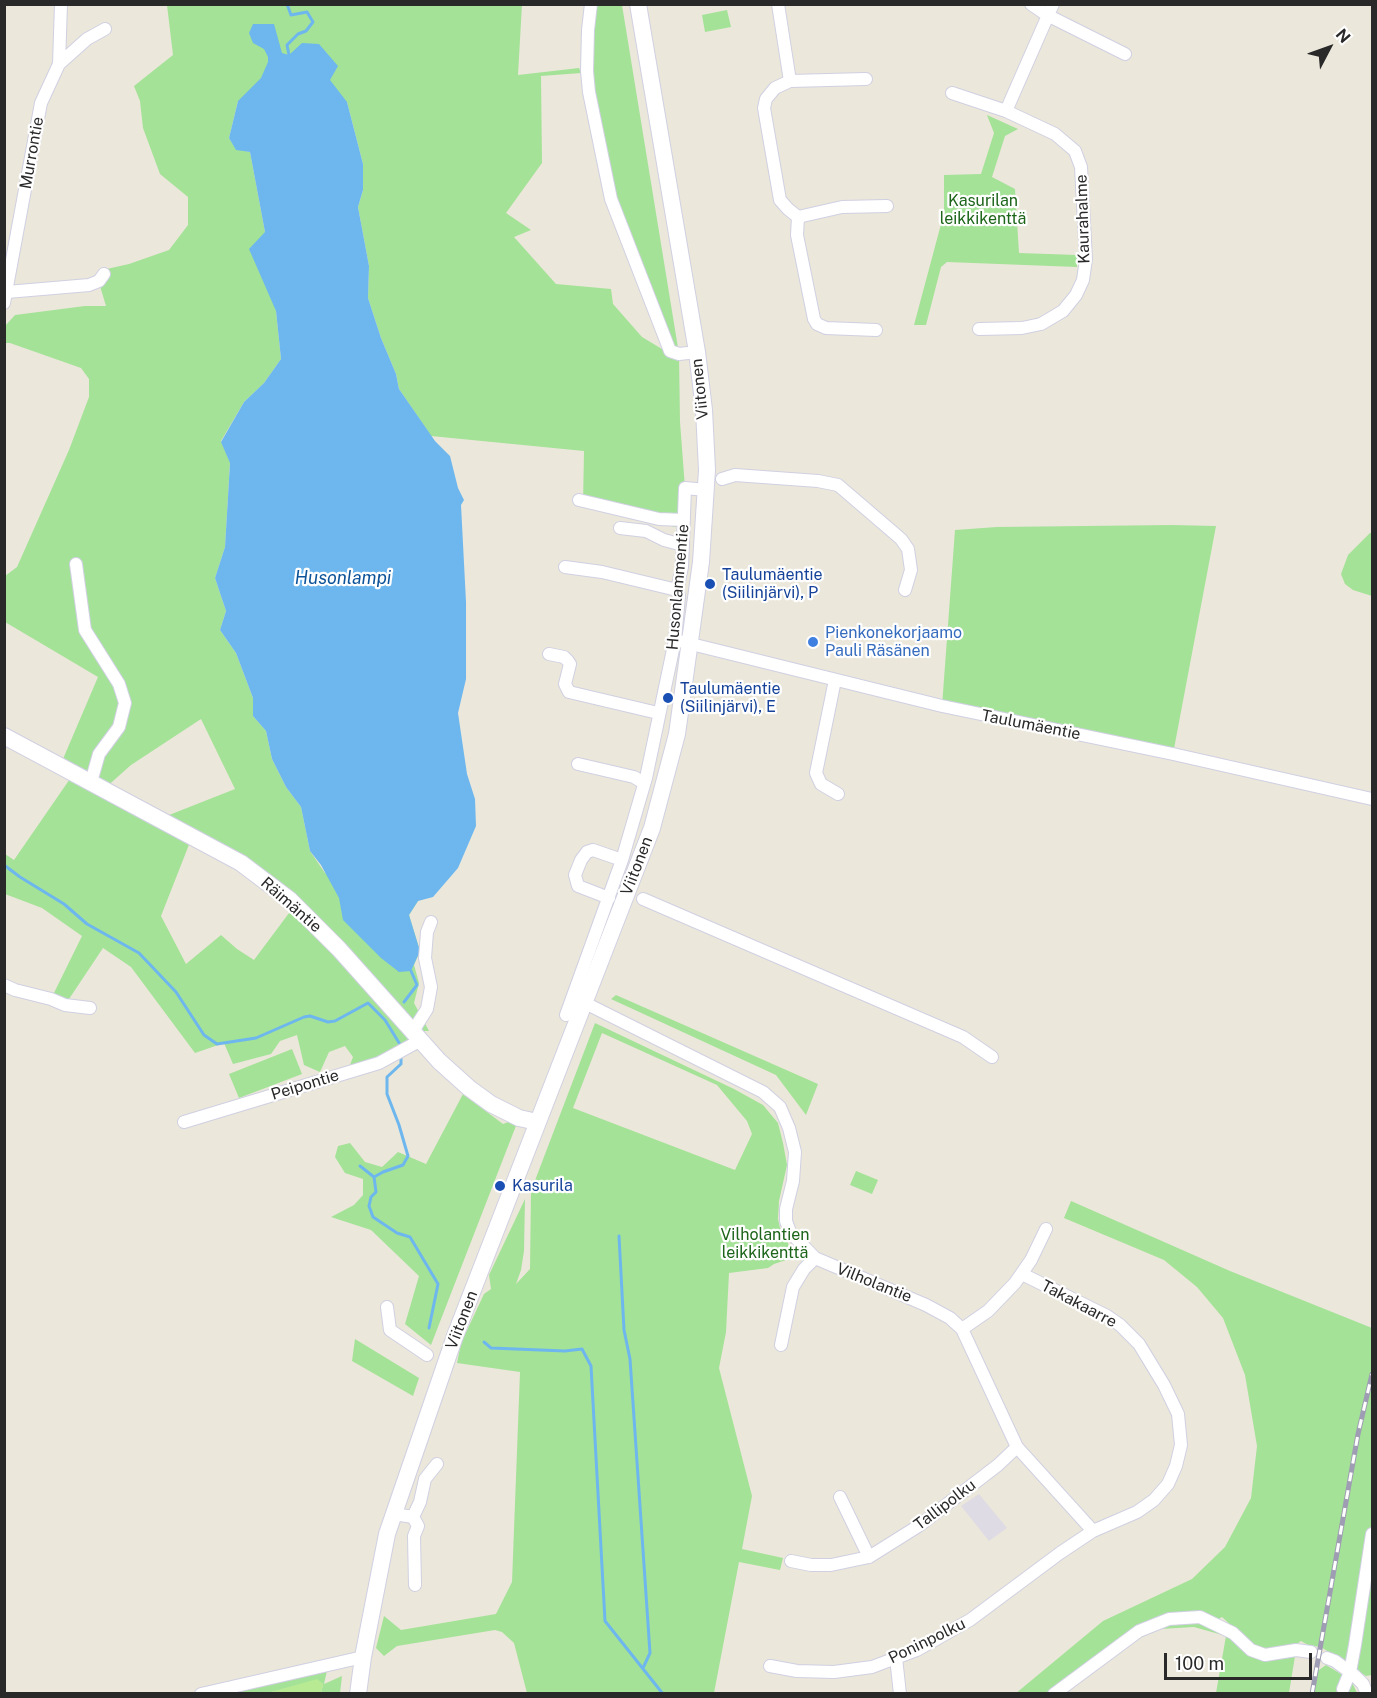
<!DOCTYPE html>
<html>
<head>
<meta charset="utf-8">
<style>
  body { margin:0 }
  #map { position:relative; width:1377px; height:1698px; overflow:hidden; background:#ebe7db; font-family:"Public Sans",sans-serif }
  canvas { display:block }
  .frame { position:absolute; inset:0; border:6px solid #292929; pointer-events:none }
  .north { position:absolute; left:1299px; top:18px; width:60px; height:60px; -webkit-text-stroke:4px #fff; paint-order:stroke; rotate:49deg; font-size:16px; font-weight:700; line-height:24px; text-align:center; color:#292929 }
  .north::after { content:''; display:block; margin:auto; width:21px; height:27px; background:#292929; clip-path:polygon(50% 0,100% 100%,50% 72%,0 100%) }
  .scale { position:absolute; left:1164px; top:1653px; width:148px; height:27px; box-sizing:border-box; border:3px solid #292929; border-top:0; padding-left:8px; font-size:18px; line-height:21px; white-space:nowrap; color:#292929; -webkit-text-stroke:4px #fff; paint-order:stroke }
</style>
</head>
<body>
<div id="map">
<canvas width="1377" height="1698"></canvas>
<div class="frame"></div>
<div class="north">N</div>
<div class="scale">100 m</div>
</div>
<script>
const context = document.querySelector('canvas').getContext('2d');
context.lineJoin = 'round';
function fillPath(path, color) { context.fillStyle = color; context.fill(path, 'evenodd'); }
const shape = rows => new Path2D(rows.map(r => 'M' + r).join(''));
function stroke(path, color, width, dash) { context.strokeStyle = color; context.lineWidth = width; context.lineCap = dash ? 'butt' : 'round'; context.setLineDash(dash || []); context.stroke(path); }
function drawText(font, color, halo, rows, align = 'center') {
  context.font = font + ' "Public Sans",sans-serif'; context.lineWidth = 4.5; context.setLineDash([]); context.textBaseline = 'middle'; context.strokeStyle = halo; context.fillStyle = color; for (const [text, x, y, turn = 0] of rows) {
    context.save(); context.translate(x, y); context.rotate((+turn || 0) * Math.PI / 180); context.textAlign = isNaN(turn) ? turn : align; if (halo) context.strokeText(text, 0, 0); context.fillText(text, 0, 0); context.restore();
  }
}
fillPath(shape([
  [979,1494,1007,1528,989,1541,961,1506]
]), '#dfdbe4');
fillPath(shape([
  [522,4,518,75,579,68,581,73,541,76,542,163,506,213,531,230,514,237,556,284,611,289,613,304,642,337,662,349,669,351,611,199,589,92,591,5,622,5,679,354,680,422,685,488,684,520,675,527,583,505,584,451,431,436,399,389,396,374,381,338,368,298,369,266,358,207,363,190,363,164,347,102,238,101,229,138,236,149,250,152,265,232,276,311,281,359,264,383,244,402,221,441,230,462,225,547,215,578,226,611,220,630,236,653,253,698,253,716,266,731,272,759,286,787,301,807,310,851,325,873,418,901,409,915,420,951,414,965,419,983,414,1003,429,1031,414,1031,421,1040,347,1073,353,1057,345,1046,329,1052,320,1072,304,1065,297,1035,280,1041,271,1054,233,1064,224,1043,195,1053,131,967,103,948,65,1005,51,999,82,936,42,908,5,894,5,854,14,860,74,773,60,766,98,677,5,622,5,576,17,567,69,450,89,397,89,379,81,368,10,343,5,343,5,326,15,315,85,306,106,306,97,276,98,271,129,264,169,250,188,225,188,197,160,174,143,128,140,101,134,86,173,55,167,5],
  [201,719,235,789,159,819,104,789,131,765],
  [192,837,295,905,254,960,237,949,221,935,186,964,161,916],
  [727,10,731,27,705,32,702,15],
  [987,115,1018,129,1005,136,992,177,1015,189,1019,253,1077,255,1077,267,947,262,941,267,926,325,914,325,944,213,944,175,981,174,994,133],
  [1172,525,1216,526,1173,754,942,706,955,530,997,527],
  [1370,533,1372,533,1372,596,1353,590,1345,584,1341,574,1348,555],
  [616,995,818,1084,806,1115,776,1075,611,999],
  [595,1023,734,1089,763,1105,778,1123,783,1143,787,1165,779,1201,778,1219,780,1228,795,1257,774,1264,768,1268,729,1273,726,1332,719,1368,752,1496,742,1549,783,1558,780,1570,739,1562,714,1693,527,1693,514,1643,502,1632,495,1630,397,1646,384,1656,376,1648,384,1616,401,1630,496,1614,512,1582,520,1372,457,1363,461,1343,484,1294,491,1289,489,1275,525,1199,524,1251,521,1270,516,1284,530,1269,531,1191],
  [602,1033,717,1085,747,1121,752,1134,735,1170,573,1108],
  [292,1049,302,1074,239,1098,229,1074],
  [463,1094,503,1124,519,1118,431,1345,405,1324,419,1276,371,1230,331,1217,354,1205,363,1195,363,1179,345,1173,335,1157,338,1146,350,1143,365,1162,382,1167,398,1152,426,1164],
  [856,1171,878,1180,872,1194,850,1185],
  [1071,1201,1230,1271,1372,1328,1372,1675,1366,1676,1321,1647,1308,1645,1301,1641,1291,1648,1266,1650,1252,1645,1222,1617,1212,1623,1233,1633,1251,1650,1265,1655,1296,1650,1289,1693,1216,1693,1226,1636,1194,1627,1160,1629,1140,1638,1064,1693,1015,1694,1103,1621,1192,1579,1225,1547,1251,1498,1257,1446,1245,1375,1223,1318,1197,1287,1164,1260,1064,1218],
  [355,1339,419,1378,413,1396,352,1361],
  [1326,1665,1351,1680,1357,1693,1312,1694,1316,1672],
  [328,1666,324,1684,342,1676,340,1693,321,1693,323,1684,317,1680,268,1693,201,1694]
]), '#a4e297');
fillPath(shape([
  [317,1679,323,1684,321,1693,268,1693]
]), '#b7ea92');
fillPath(shape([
  [253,24,274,24,282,53,289,55,302,43,319,44,338,66,330,80,347,102,363,164,363,190,358,207,369,266,368,298,381,338,396,374,399,389,435,441,450,456,458,488,464,500,461,505,466,602,466,679,458,713,467,774,475,799,476,826,458,868,433,897,418,901,409,915,420,951,411,971,399,972,381,958,343,920,339,898,321,865,310,851,301,807,286,787,272,759,266,731,253,716,253,698,236,653,220,630,226,611,215,578,225,547,230,463,221,442,244,402,264,383,281,359,276,311,249,249,265,232,250,152,236,150,229,138,238,101,261,78,268,62,268,57,264,49,253,43,249,33]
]), '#6db7ee');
stroke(shape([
  [287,4,291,15,307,12,313,22,306,31,298,34,287,45,289,55],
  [4,865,20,877,64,904,87,924,139,953,176,992,204,1035,217,1044,256,1038,304,1017,310,1016,328,1022,335,1021,368,1003,385,1020,401,1046],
  [404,1002,417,985,411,971],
  [401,1056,401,1064,387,1077,387,1094,399,1125,408,1156,403,1165,383,1172,374,1177,376,1192,371,1197,369,1206,373,1217,397,1233,410,1237,438,1284,429,1328],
  [360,1166,374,1177],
  [619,1236,624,1330,630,1359,650,1653,643,1668],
  [484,1342,491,1348,565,1351,582,1349,591,1366,605,1621,663,1694]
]), '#6db7ee', 3);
const street = shape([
  [591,4,588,30,587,71,589,92,611,199,670,351,679,354,697,352],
  [778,4,790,81,775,88,766,99,764,108,780,200,788,209,798,217,842,207,887,206],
  [1031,4,1047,15,1125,54],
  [59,64,61,4],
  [790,81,866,79],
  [952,93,1006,111,1055,134,1075,151,1081,167,1086,259,1083,280,1076,295,1063,311,1041,324,1022,328,979,329],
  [1006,111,1053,4],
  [798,217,797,235,814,319,817,324,826,328,876,330],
  [7,292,89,285,99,281,104,274],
  [4,303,41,103,59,64,87,39,105,29],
  [722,479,735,475,818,481,838,485,901,539,908,549,911,570,905,590],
  [579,500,659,519,684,520],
  [620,528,646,531,664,540,683,545],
  [76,564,85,630,119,684,125,703,119,727,99,754,91,782],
  [565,567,602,572,677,590],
  [675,640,942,706,1173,754,1372,799],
  [549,654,564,657,568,661,570,664,565,684,569,692,658,713],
  [835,680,816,773,821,784,838,794],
  [578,764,634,777,644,783],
  [609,898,578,886,575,875,581,860,587,852,593,850,622,860],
  [643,899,963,1037,992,1057],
  [4,985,15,990,51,999,65,1005,90,1008],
  [585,1003,763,1092,780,1107,789,1128,795,1152,793,1181,786,1209,786,1221,790,1232,815,1258,926,1305,950,1318,962,1329,1017,1447,1093,1531],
  [566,1015,622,860,646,778,675,640,679,596,677,590,682,567,685,488,706,490],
  [413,1031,427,1009,431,987,425,958,427,932,431,922],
  [184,1122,379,1063,421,1040],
  [387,1307,390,1330,427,1355],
  [962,1329,988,1311,1015,1283,1031,1260,1046,1229],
  [781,1345,793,1287,804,1269,815,1258],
  [840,1497,869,1557],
  [394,1514,413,1517,420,1502,425,1479,437,1464],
  [413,1517,418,1526,414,1536,415,1585],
  [791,1561,811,1565,831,1565,869,1557,920,1525,998,1465,1017,1447],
  [896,1658,900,1694],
  [1327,1658,1335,1661,1354,1675,1363,1684,1367,1694],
  [770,1666,797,1671,834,1672,872,1667,917,1650,970,1620,1060,1553,1093,1531,1137,1512,1154,1500,1168,1484,1176,1466,1181,1445,1178,1414,1164,1385,1139,1344,1120,1325,1107,1316,1022,1274],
  [1343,1689,1350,1672,1355,1645,1372,1534],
  [201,1694,363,1657],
  [1054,1694,1139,1631,1169,1619,1200,1617,1233,1633,1251,1650,1265,1655,1296,1650,1311,1652]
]);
const secondary = shape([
  [4,736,241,863,290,900,339,949,439,1061,469,1088,491,1104,519,1118,537,1122],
  [358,1694,363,1657,387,1534,455,1336,652,828,677,734,701,562,707,470,704,410,697,352,638,4]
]);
stroke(street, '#d0d0e2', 14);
stroke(secondary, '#d0d0e2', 18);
stroke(street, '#fff', 12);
stroke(secondary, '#fff', 16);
const rail = shape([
  [1312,1694,1358,1434,1372,1374]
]);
stroke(rail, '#9e9db3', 5);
stroke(rail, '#fff', 3, [9]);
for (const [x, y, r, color] of [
  [710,584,6,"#1a4fb4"],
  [813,642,6,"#3f7fe0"],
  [668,698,6,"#1a4fb4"],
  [500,1186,6,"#1a4fb4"]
]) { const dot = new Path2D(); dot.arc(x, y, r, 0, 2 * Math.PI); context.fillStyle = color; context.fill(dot); stroke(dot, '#fff', 2); }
drawText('16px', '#292929', '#fff', [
  ["Murrontie",32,153,-80],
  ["Kaurahalme",1083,219,-92],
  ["Viitonen",700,389,-96],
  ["Husonlammentie",678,587,-85],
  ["Taulumäentie",1031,725,11],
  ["Viitonen",637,866,-69],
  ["Räimäntie",291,905,41],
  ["Peipontie",305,1085,-17],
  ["Vilholantie",874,1283,22],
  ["Takakaarre",1079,1304,28],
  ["Viitonen",462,1320,-69],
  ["Tallipolku",945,1505,-37],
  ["Poninpolku",927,1641,-26]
]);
drawText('16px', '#1d651a', '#fff', [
  ["Kasurilan",983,201],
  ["leikkikenttä",983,219],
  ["Vilholantien",765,1235],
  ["leikkikenttä",765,1253]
]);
drawText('16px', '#164399', '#fff', [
  ["Taulumäentie",722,575],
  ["(Siilinjärvi), P",722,593],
  ["Taulumäentie",680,689],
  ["(Siilinjärvi), E",680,707],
  ["Kasurila",512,1186]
], 'left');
drawText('16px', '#366cbe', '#fff', [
  ["Pienkonekorjaamo",825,633],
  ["Pauli Räsänen",825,651]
], 'left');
drawText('italic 18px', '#0d5399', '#fff', [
  ["Husonlampi",343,578]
]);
</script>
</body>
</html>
